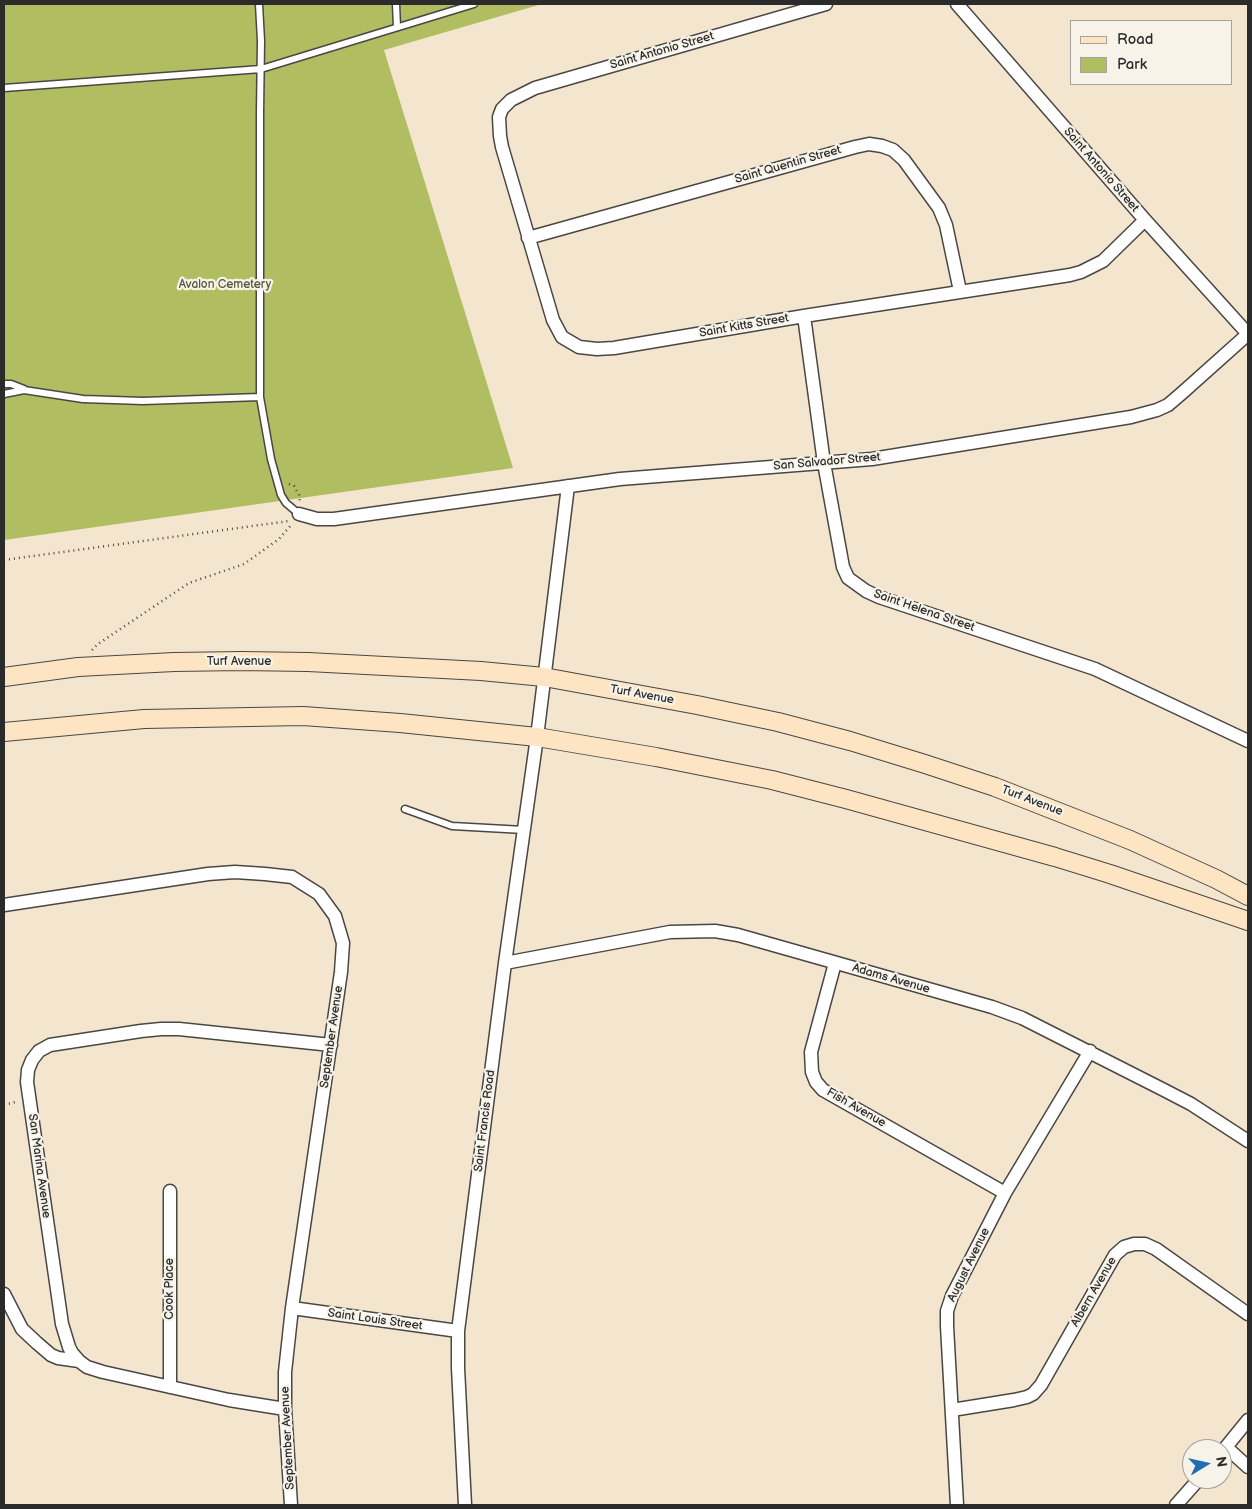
<!DOCTYPE html>
<html>
<head>
<meta charset="utf-8">
<style>
  body { margin:0 }
  #map { position:relative; width:1252px; height:1509px; overflow:hidden; background:#f4e5cf; font-family:"Balsamiq Sans",sans-serif }
  canvas { display:block }
  .frame { position:absolute; inset:0; border:5px solid #2b2b2b; pointer-events:none }
  .legend { position:absolute; left:1070px; top:20px; width:162px; height:65px; box-sizing:border-box; background:#f7f3e8; border:1px solid #a5a39c; margin:0; padding:6px 9px; list-style:none; font-size:15px; color:#2b2b2b }
  .legend li { display:flex; align-items:center; gap:10px; height:25px }
  .legend b { width:25px; border:1px solid #a5a39c }
  .north { position:absolute; left:1182px; top:1439px; width:50px; height:50px; box-sizing:border-box; background:#f7f3e8; border:1px solid #a5a39c; border-radius:50%; rotate:81deg; font-size:14px; font-weight:700; line-height:20px; text-align:center; color:#2b2b2b }
  .north::after { content:''; display:block; margin:auto; width:18px; height:22px; background:#1f6fb2; clip-path:polygon(50% 0,100% 100%,50% 72%,0 100%) }
</style>
</head>
<body>
<div id="map">
<canvas width="1252" height="1509"></canvas>
<div class="frame"></div>
<ul class="legend">
<li><b style="height:6px;background:#fde5c4"></b>Road</li>
<li><b style="height:14px;background:#b0bd60"></b>Park</li>
</ul>
<div class="north">N</div>
</div>
<script>
const context = document.querySelector('canvas').getContext('2d');
context.lineJoin = 'round';
function fillPath(path, color) { context.fillStyle = color; context.fill(path, 'evenodd'); }
const shape = rows => new Path2D(rows.map(r => 'M' + r).join(''));
function stroke(path, color, width, dash) { context.strokeStyle = color; context.lineWidth = width; context.lineCap = dash ? 'butt' : 'round'; context.setLineDash(dash || []); context.stroke(path); }
function drawText(font, color, halo, rows, align = 'center') {
  context.font = font + ' "Balsamiq Sans",sans-serif'; context.lineWidth = 4.5; context.setLineDash([]); context.textBaseline = 'middle'; context.strokeStyle = halo; context.fillStyle = color; for (const [text, x, y, turn = 0] of rows) {
    context.save(); context.translate(x, y); context.rotate((+turn || 0) * Math.PI / 180); context.textAlign = isNaN(turn) ? turn : align; if (halo) context.strokeText(text, 0, 0); context.fillText(text, 0, 0); context.restore();
  }
}
fillPath(shape([
  [4,4,542,4,384,50,513,468,4,540]
]), '#b0bd60');
const lane = shape([
  [259,4,261,41,260,112,260,397,271,459,281,495,286,503,299,514],
  [396,4,397,27],
  [4,88,261,69,474,4],
  [4,384,11,384,24,389],
  [4,394,24,390,83,399,143,401,260,397],
  [405,809,452,826,524,830]
]);
const street = shape([
  [826,4,535,88,511,100,502,109,499,117,500,136,502,147,553,320,562,337,579,347,597,349,614,348,804,316,1070,275,1081,272,1103,261,1145,220],
  [957,4,1145,220,1248,334],
  [528,238,855,147,869,144,882,146,893,150,904,160,939,208,946,225,960,291],
  [804,316,824,463,843,567,848,578,866,591,879,597,1095,669,1248,741],
  [299,514,317,519,334,519,620,479,872,459,1131,417,1157,410,1168,405,1182,393,1248,334],
  [4,905,208,874,235,872,265,874,292,877,319,894,335,916,343,943,341,972,292,1308,285,1372,285,1409,291,1505],
  [505,963,670,932,715,931,738,935,992,1007,1022,1018,1164,1090,1191,1104,1248,1141],
  [835,963,811,1052,812,1072,816,1082,823,1090,1005,1193],
  [170,1191,170,1387],
  [4,1294,22,1329,37,1343,51,1355,58,1358,79,1361],
  [292,1308,458,1331],
  [285,1409,229,1400,103,1372,87,1367,79,1361,72,1353,69,1347,62,1324,27,1082,28,1070,32,1060,39,1051,50,1045,141,1031,161,1029,179,1029,331,1045],
  [952,1410,1014,1400,1027,1397,1033,1394,1041,1385,1115,1255,1124,1247,1134,1244,1145,1244,1156,1249,1248,1314],
  [1226,1447,1248,1467],
  [1222,1452,1248,1420],
  [465,1505,458,1368,458,1331,505,963,537,737,568,486],
  [957,1505,947,1326,947,1311,952,1296,1005,1193,1090,1051],
  [1176,1505,1199,1479]
]);
const secondary = shape([
  [4,677,78,667,174,662,241,661,308,662,481,671,544,677,697,705,778,722,850,741,925,764,995,787,1130,840,1216,879,1248,896],
  [4,732,144,719,303,716,400,723,537,737,656,757,772,780,846,799,1055,857,1110,874,1248,921]
]);
stroke(lane, '#494744', 9);
stroke(street, '#494744', 15);
stroke(secondary, '#494744', 20);
stroke(shape([
  [289,484,294,486,299,495,300,502],
  [4,560,289,521],
  [92,650,98,644,189,583,244,564,279,539,292,524],
  [4,1105,16,1102]
]), '#494744', 2.5, [1, 4]);
stroke(lane, '#fff', 6);
stroke(street, '#fff', 12);
stroke(secondary, '#fde5c4', 18);
drawText('12px', '#2b2b2b', '#f7f3e8', [
  ["Saint Antonio Street",662,51,-16],
  ["Saint Quentin Street",788,165,-16],
  ["Saint Antonio Street",1101,170,49],
  ["Saint Kitts Street",744,326,-10],
  ["San Salvador Street",827,462,-5],
  ["Saint Helena Street",924,611,19],
  ["Turf Avenue",239,662],
  ["Turf Avenue",642,695,10],
  ["Turf Avenue",1032,801,21],
  ["Adams Avenue",891,979,16],
  ["September Avenue",332,1037,-82],
  ["Fish Avenue",856,1108,30],
  ["Saint Francis Road",485,1121,-83],
  ["San Marina Avenue",39,1166,82],
  ["August Avenue",969,1265,-64],
  ["Cook Place",170,1289,-90],
  ["Albern Avenue",1094,1292,-60],
  ["Saint Louis Street",375,1320,8],
  ["September Avenue",288,1438,-93]
]);
drawText('12px', '#53573b', '#f7f3e8', [
  ["Avalon Cemetery",225,285]
]);
</script>
</body>
</html>
